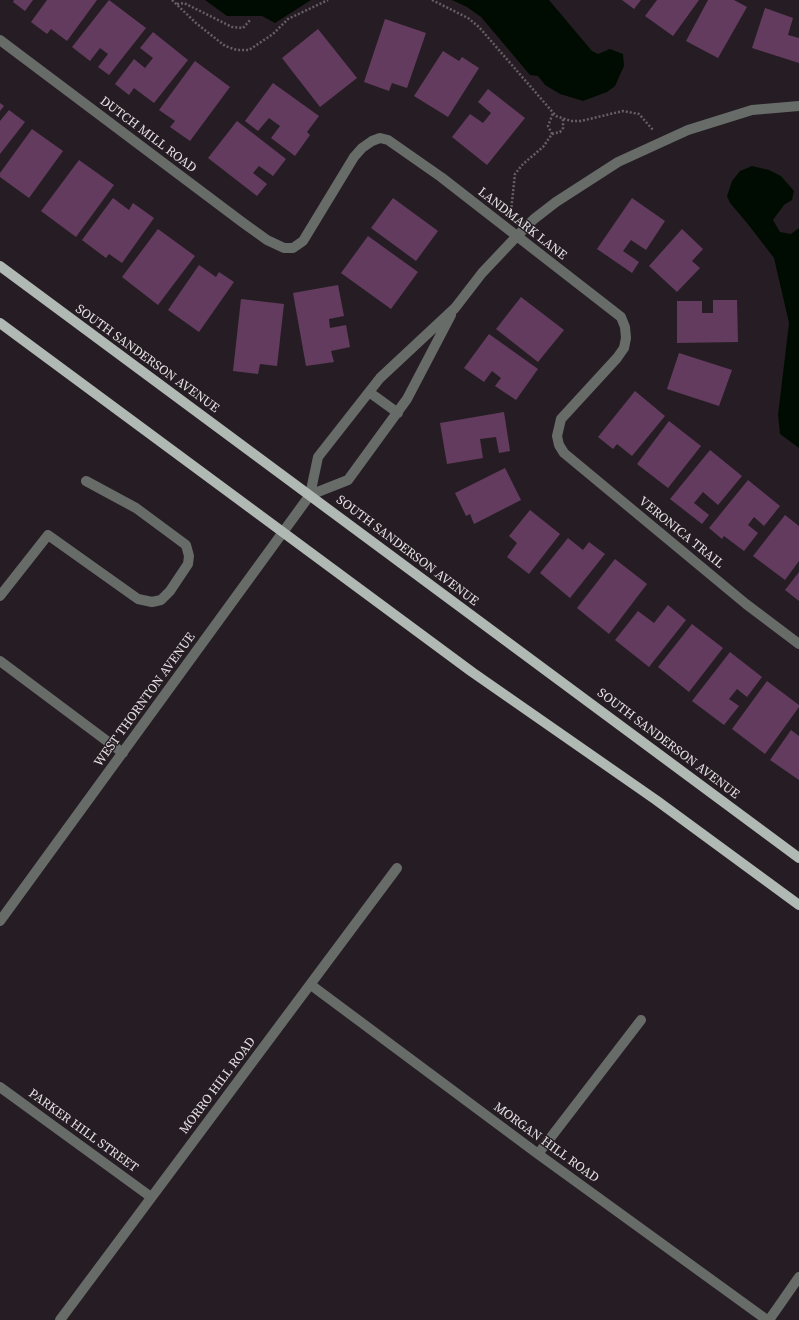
<!DOCTYPE html>
<html>
<head>
<meta charset="utf-8">
<style>
  body { margin:0 }
  canvas { display:block; background:#251d23 }
</style>
</head>
<body>
<canvas width="799" height="1320"></canvas>
<script>
const context = document.querySelector('canvas').getContext('2d');
context.lineJoin = 'round';
function fillPath(path, color) { context.fillStyle = color; context.fill(path, 'evenodd'); }
const shape = rows => new Path2D(rows.map(r => 'M' + r).join(''));
function stroke(path, color, width, dash) { context.strokeStyle = color; context.lineWidth = width; context.lineCap = dash ? 'butt' : 'round'; context.setLineDash(dash || []); context.stroke(path); }
function drawText(font, color, halo, rows, align = 'center') {
  context.font = font + ' "Source Serif 4",serif'; context.lineWidth = 3; context.setLineDash([]); context.textBaseline = 'middle'; context.strokeStyle = halo; context.fillStyle = color; for (const [text, x, y, turn = 0] of rows) {
    context.save(); context.translate(x, y); context.rotate((+turn || 0) * Math.PI / 180); context.textAlign = isNaN(turn) ? turn : align; if (halo) context.strokeText(text, 0, 0); context.fillText(text, 0, 0); context.restore();
  }
}
fillPath(shape([
  [205,0,311,0,275,23,262,16,227,16],
  [452,0,549,0,592,51,598,54,610,49,623,54,624,66,615,86,607,92,583,101,560,94,545,85,538,76,530,75,481,17,467,7],
  [752,166,769,170,781,176,794,191,792,200,784,205,773,220,780,232,791,234,799,228,799,448,780,434,778,415,789,323,774,258,747,223,730,203,727,196,732,181,740,171]
]), '#000c02');
fillPath(shape([
  [14,0,33,0,25,11,13,2],
  [47,0,97,0,67,41,51,29,47,34,31,22],
  [109,0,146,28,109,75,98,67,108,54,100,48,90,61,72,47],
  [622,0,641,0,634,9],
  [657,0,699,0,673,36,645,16],
  [708,0,734,0,747,7,718,58,686,41],
  [765,8,793,18,788,35,799,38,799,63,752,48],
  [385,19,426,33,407,88,392,83,389,91,364,82],
  [318,29,357,78,320,107,282,58],
  [153,32,188,60,154,103,134,88,129,95,115,84,134,59,145,68,153,58,140,48],
  [443,51,459,61,462,57,479,68,448,117,414,96],
  [195,61,230,87,190,141,170,127,175,121,159,110],
  [273,83,319,116,307,132,310,135,295,156,271,138,280,126,269,118,258,131,245,121],
  [488,89,525,118,487,165,452,137,470,114,483,123,491,113,478,102],
  [0,103,4,106,0,111],
  [9,110,25,122,0,154,0,121],
  [237,121,286,159,273,176,259,166,253,173,267,184,257,196,208,158],
  [32,129,63,151,29,198,0,177,0,173],
  [79,160,114,185,76,237,41,211],
  [113,198,129,210,133,203,154,218,122,263,109,254,106,258,82,240],
  [393,198,438,231,416,261,371,228],
  [632,198,665,221,646,250,631,240,623,251,639,262,632,273,597,249],
  [158,229,195,256,158,305,122,277],
  [682,229,703,249,692,261,700,268,677,292,649,266],
  [368,236,418,272,391,309,341,273],
  [199,265,216,277,219,272,234,282,199,332,168,310],
  [338,285,344,316,329,319,330,328,346,325,350,347,331,351,334,362,306,366,293,293],
  [521,297,564,330,538,362,496,329],
  [241,299,284,304,277,366,260,364,258,374,233,371],
  [713,300,737,300,738,342,677,343,677,301,702,301,702,313,713,313],
  [489,334,538,369,516,400,495,386,501,378,492,371,484,382,464,368],
  [679,353,732,370,719,406,667,389],
  [635,391,665,416,632,456,617,444,613,449,598,437],
  [504,412,510,451,499,453,496,437,480,439,483,458,447,464,440,423],
  [669,421,701,446,668,488,637,464],
  [710,450,742,476,718,505,703,492,694,503,709,515,702,524,670,499],
  [505,468,521,500,474,524,470,514,466,516,455,493],
  [748,480,780,506,764,526,754,517,748,525,758,533,744,551,724,536,722,539,709,528],
  [530,510,560,534,529,574,507,557,517,543,509,536],
  [785,515,799,526,799,561,785,580,753,556],
  [568,538,583,550,589,542,605,554,570,598,540,573],
  [615,559,647,584,609,634,577,608],
  [799,572,799,601,785,590],
  [668,605,686,620,649,667,615,640,638,611,654,623],
  [692,624,723,648,689,692,658,667],
  [730,652,762,677,747,697,737,689,729,699,739,706,724,725,692,701],
  [767,681,799,705,799,707,765,754,732,729],
  [791,730,799,736,799,780,770,760]
]), '#633b5e');
stroke(shape([
  [172,0,196,23,225,46,237,50,249,50,273,34,288,19,328,0],
  [432,0,468,18,479,27,556,116,571,121,581,121,623,111,639,114,653,130],
  [177,4,184,3,232,27,243,28,251,19],
  [552,134,560,132,563,128,563,119],
  [511,211,515,174,523,164,543,147,552,134,548,126,553,113]
]), '#665f64', 2.5, [2, 2]);
stroke(shape([
  [0,40,242,222,267,240,284,248,293,248,303,241,354,157,362,148,372,141,380,138,388,140,441,177,621,317,625,327,626,338,624,348,617,358,561,419,557,436,559,445,564,453,746,604,799,644],
  [369,392,398,413],
  [310,495,348,480,407,399,451,315],
  [0,596,48,535,138,599,152,602,161,600,170,591,188,564,189,556,186,545,136,508,86,481],
  [0,661,123,753],
  [0,921,310,495,318,457,380,378,455,308,482,273,516,237,534,219,556,202,618,162,688,130,752,110,799,106],
  [311,985,538,1154,767,1320],
  [0,1087,151,1197],
  [538,1154,641,1020],
  [60,1320,397,868],
  [769,1320,799,1277]
]), '#676c69', 10);
stroke(shape([
  [0,266,799,858],
  [0,323,472,672,656,800,799,905]
]), '#b0b9b3', 10);
drawText('13px', '#e5e0e4', '#251d23', [
  ["DUTCH MILL ROAD",148,135,37],
  ["LANDMARK LANE",522,224,38],
  ["SOUTH SANDERSON AVENUE",147,359,36],
  ["VERONICA TRAIL",681,533,39],
  ["SOUTH SANDERSON AVENUE",407,551,37],
  ["WEST THORNTON AVENUE",145,700,-54],
  ["SOUTH SANDERSON AVENUE",668,744,37],
  ["MORRO HILL ROAD",218,1086,-53],
  ["PARKER HILL STREET",83,1131,36],
  ["MORGAN HILL ROAD",546,1143,36]
]);
</script>
</body>
</html>
